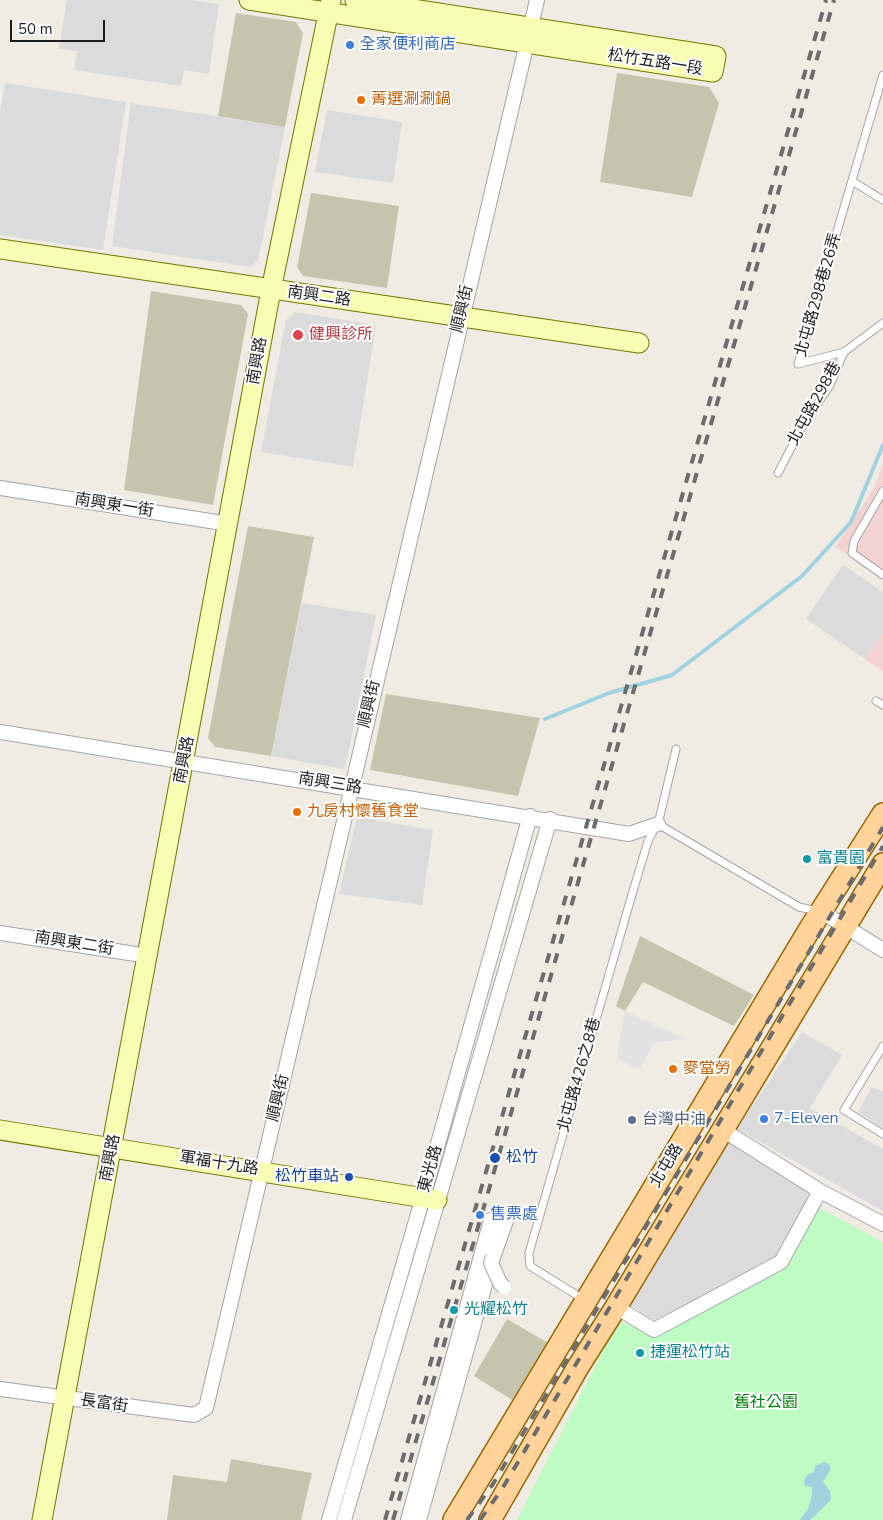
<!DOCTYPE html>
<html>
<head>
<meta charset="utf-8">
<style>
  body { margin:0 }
  #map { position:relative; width:883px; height:1520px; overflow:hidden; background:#f0ece4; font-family:"Nunito Sans",sans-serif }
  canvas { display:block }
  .scale { position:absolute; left:10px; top:20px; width:95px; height:22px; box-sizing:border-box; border:2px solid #1e1e1e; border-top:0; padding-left:6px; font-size:15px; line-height:18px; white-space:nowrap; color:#1e1e1e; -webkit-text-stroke:4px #fff; paint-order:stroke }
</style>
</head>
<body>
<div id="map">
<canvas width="883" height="1520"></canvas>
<div class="scale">50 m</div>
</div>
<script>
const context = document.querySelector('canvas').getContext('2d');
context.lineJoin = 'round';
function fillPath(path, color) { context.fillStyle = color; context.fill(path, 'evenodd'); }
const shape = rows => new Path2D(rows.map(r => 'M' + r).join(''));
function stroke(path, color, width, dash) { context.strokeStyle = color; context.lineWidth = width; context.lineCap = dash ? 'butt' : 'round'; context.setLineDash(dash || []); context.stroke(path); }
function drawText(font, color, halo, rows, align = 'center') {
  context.font = font + ' "Nunito Sans","Noto Sans TC",sans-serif'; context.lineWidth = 4; context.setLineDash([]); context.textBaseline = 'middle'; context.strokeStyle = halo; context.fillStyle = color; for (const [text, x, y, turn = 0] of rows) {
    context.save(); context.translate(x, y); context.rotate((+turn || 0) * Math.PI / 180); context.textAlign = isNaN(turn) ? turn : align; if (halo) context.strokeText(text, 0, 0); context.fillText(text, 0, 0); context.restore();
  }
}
fillPath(shape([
  [67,0,191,0,219,4,209,74,184,70,181,86,74,70,77,51,59,49],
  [5,83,126,102,103,250,0,235,0,113],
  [131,103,285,127,258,261,249,267,112,246],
  [327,110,402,122,393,183,315,172],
  [295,312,376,325,353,467,261,452,286,320],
  [843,565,883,592,883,633,865,659,806,619],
  [302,603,376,615,345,769,271,756],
  [357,817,433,830,422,905,339,894],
  [802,1032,842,1055,810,1108,883,1149,883,1211,737,1129],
  [872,1087,883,1091,883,1127,858,1112],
  [725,1133,818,1191,780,1260,654,1320,631,1305]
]), '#dcdbdb');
fillPath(shape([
  [883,464,883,575,835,547,874,488],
  [883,633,883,671,865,659]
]), '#f2d3d2');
fillPath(shape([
  [236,13,296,22,303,33,285,127,218,116],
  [617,73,709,87,719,103,692,197,600,182],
  [311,193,399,206,387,288,303,276,297,267],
  [151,291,241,305,248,314,213,505,124,490],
  [248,526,314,537,271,756,215,747,208,738],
  [386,694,540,718,518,796,370,770],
  [640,936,754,995,734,1026,643,982,625,1011,616,1006],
  [507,1319,548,1343,512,1400,474,1376],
  [231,1459,312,1473,301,1520,167,1520,173,1475,227,1482]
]), '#c5c5ae');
fillPath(shape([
  [817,1207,883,1242,883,1520,517,1520,618,1321,649,1332,782,1263]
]), '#befcc3');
fillPath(shape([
  [625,1011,684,1039,653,1043,640,1070,617,1058]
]), '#e2e2e2');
fillPath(shape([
  [824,1462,829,1464,831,1469,823,1482,830,1491,831,1500,810,1520,800,1520,808,1509,812,1495,812,1487,805,1486,804,1480,807,1475,814,1472,815,1466]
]), '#a1d2e0');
stroke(shape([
  [545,719,609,693,672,675,802,576,851,522,883,445]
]), '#a1d2e0', 4);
const lane = shape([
  [852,181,883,200],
  [844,352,798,364,883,75],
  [778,473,802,427,830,385,844,352,883,323],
  [883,491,854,541,852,553,883,575],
  [876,701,883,705],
  [676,749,658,824,799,907,817,911],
  [883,1046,844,1110,883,1134],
  [583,1299,530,1266,529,1253,631,898,648,841,656,826]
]);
const street = shape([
  [0,488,229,524],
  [0,732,629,834,658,824],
  [822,912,883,950],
  [0,933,148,956],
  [723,1130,820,1191,883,1224],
  [616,1307,654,1330,781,1262,820,1191],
  [0,1389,194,1415,206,1408,537,0],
  [329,1520,423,1197,530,816],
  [344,1520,550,819],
  [408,1520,491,1220,506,1221,491,1263,419,1520]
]);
const secondary = shape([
  [249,0,713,72,716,56,355,0],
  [0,249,639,343],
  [0,1130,437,1200],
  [42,1520,271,290,331,0]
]);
const primary = shape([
  [454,1520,811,927,883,814],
  [490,1520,578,1367,616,1307,883,864]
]);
stroke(lane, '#a5a5a5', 9);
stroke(street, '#a5a5a5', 16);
stroke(secondary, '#6d7a00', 21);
stroke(primary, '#986600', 24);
stroke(lane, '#fff', 7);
stroke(street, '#fff', 14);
stroke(secondary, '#f9fdb4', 19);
stroke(primary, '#ffd399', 21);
stroke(shape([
  [385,1520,826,0],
  [393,1520,834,0],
  [467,1520,493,1484,883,827],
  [480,1520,502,1489,883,846]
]), '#6c6c6c', 4, [10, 10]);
const streetBridge = shape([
  [493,1257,491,1263,500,1283,504,1287]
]);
stroke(streetBridge, '#a5a5a5', 16, []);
stroke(streetBridge, '#fff', 14);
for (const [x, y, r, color] of [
  [350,45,5,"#3f7fe0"],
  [361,100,5,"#e8710a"],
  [298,335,6,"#e0444e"],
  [297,812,5,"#e8710a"],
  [807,859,5,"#0f9aa8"],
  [673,1069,5,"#e8710a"],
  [764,1119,5,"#3f7fe0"],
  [632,1120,5,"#5c6f8a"],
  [495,1158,6,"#1a4fb4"],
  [349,1177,5,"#1a4fb4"],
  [480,1215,5,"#3f7fe0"],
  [454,1310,5,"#0f9aa8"],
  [640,1353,5,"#0f9aa8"]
]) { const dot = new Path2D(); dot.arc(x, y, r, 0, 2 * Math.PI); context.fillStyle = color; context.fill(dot); stroke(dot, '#fff', 2); }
drawText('16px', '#366cbe', '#fff', [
  ["全家便利商店",360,45],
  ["7-Eleven",774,1119],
  ["售票處",490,1215]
], 'left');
drawText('16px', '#1e1e1e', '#fff', [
  ["松竹五路一段",655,63,9],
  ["北屯路298巷26弄",819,295,-74],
  ["南興二路",319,297,8],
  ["順興街",463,309,-77],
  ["南興路",258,361,-80],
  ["北屯路298巷",815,404,-61],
  ["南興東一街",114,506,9],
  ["順興街",370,704,-77],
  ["南興路",185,760,-79],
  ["南興三路",330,784,9],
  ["南興東二街",74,944,9],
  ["北屯路426之8巷",580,1075,-74],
  ["順興街",279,1098,-77],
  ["南興路",111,1158,-79],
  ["軍福十九路",219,1164,9],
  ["北屯路",667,1166,-59],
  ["東光路",431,1169,-74],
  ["長富街",104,1404,8]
]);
drawText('16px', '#c56008', '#fff', [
  ["菁選涮涮鍋",371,100],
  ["九房村懷舊食堂",307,812],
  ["麥當勞",683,1069]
], 'left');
drawText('16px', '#be3a42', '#fff', [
  ["健興診所",309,335]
], 'left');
drawText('16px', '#0d838f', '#fff', [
  ["富貴園",817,859],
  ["光耀松竹",464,1310],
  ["捷運松竹站",650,1353]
], 'left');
drawText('16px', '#4e5e75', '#fff', [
  ["台灣中油",642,1120]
], 'left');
drawText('16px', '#164399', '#fff', [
  ["松竹",506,1158],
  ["松竹車站",339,1177,"right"]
], 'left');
drawText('16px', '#058310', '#fff', [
  ["舊社公園",766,1403]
]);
</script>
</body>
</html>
